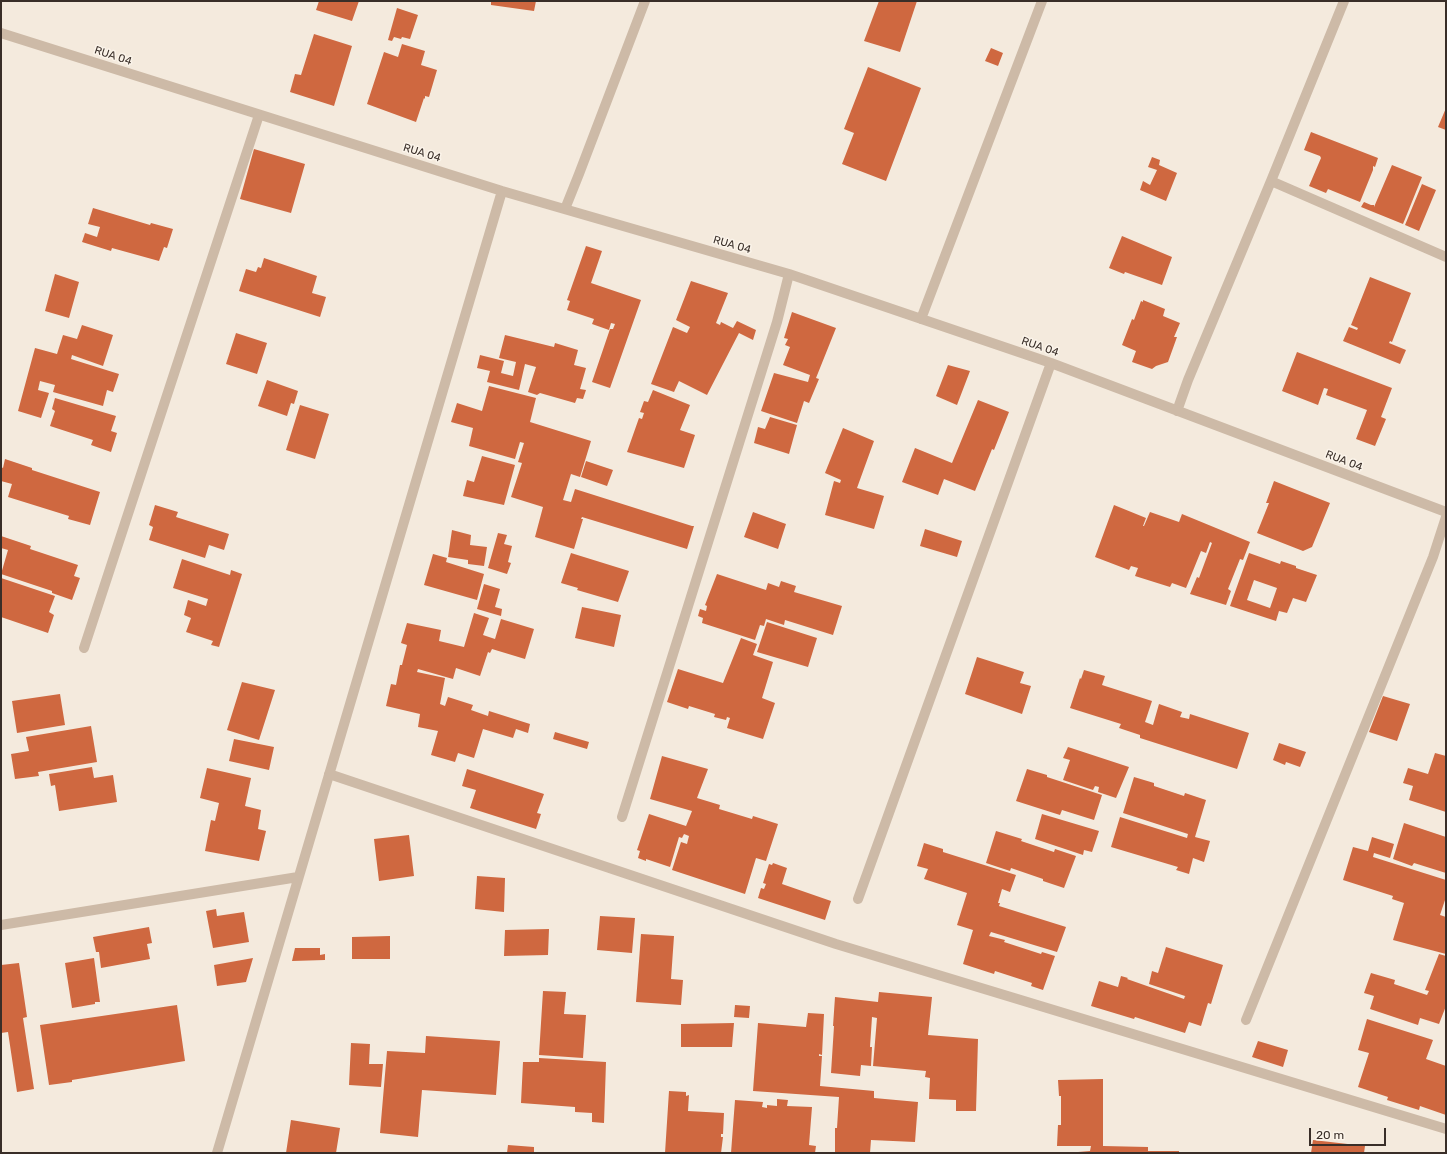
<!DOCTYPE html>
<html>
<head>
<meta charset="utf-8">
<style>
  body { margin:0 }
  #map { position:relative; width:1447px; height:1154px; overflow:hidden; background:#f4eadd; font-family:Rubik,sans-serif }
  canvas { display:block }
  .frame { position:absolute; inset:0; border:2px solid #392e28; pointer-events:none }
  .scale { position:absolute; left:1309px; top:1128px; width:77px; height:18px; box-sizing:border-box; border:2px solid #392e28; border-top:0; padding-left:5px; font-size:12px; line-height:14px; white-space:nowrap; color:#392e28; -webkit-text-stroke:3px #fbf4ea; paint-order:stroke }
</style>
</head>
<body>
<div id="map">
<canvas width="1447" height="1154"></canvas>
<div class="frame"></div>
<div class="scale">20 m</div>
</div>
<script>
const context = document.querySelector('canvas').getContext('2d');
context.lineJoin = 'round';
function fillPath(path, color) { context.fillStyle = color; context.fill(path, 'evenodd'); }
const shape = rows => new Path2D(rows.map(r => 'M' + r).join(''));
function stroke(path, color, width, dash) { context.strokeStyle = color; context.lineWidth = width; context.lineCap = dash ? 'butt' : 'round'; context.setLineDash(dash || []); context.stroke(path); }
function drawText(font, color, halo, rows, align = 'center') {
  context.font = font + ' Rubik,sans-serif'; context.lineWidth = 3; context.setLineDash([]); context.textBaseline = 'middle'; context.strokeStyle = halo; context.fillStyle = color; for (const [text, x, y, turn = 0] of rows) {
    context.save(); context.translate(x, y); context.rotate((+turn || 0) * Math.PI / 180); context.textAlign = isNaN(turn) ? turn : align; if (halo) context.strokeText(text, 0, 0); context.fillText(text, 0, 0); context.restore();
  }
}
fillPath(shape([
  [319,1,359,1,352,21,316,10],
  [491,1,536,1,534,11,491,5],
  [879,1,917,1,900,52,864,41],
  [397,8,418,15,410,39,402,37,401,39,394,37,392,41,388,40],
  [314,34,352,46,334,106,290,92,295,74,301,75],
  [402,44,425,51,421,65,437,70,429,97,425,96,425,99,424,98,416,122,367,104,384,52,398,57],
  [991,48,1003,53,998,66,985,61],
  [868,67,921,88,886,181,842,164,854,133,844,129],
  [1446,108,1446,130,1438,127],
  [1311,132,1378,158,1375,167,1373,166,1373,170,1360,202,1328,189,1326,193,1309,186,1321,158,1320,156,1304,150],
  [254,149,305,164,291,213,240,199],
  [1152,157,1160,160,1159,165,1177,173,1166,201,1140,190,1143,181,1150,185,1157,170,1148,167],
  [1392,165,1422,177,1403,224,1361,207,1364,202,1371,205,1374,205,1374,207],
  [1422,184,1436,190,1419,231,1405,225],
  [93,208,150,225,151,223,173,229,167,248,164,247,159,261,112,248,111,251,82,242,85,233,97,237,100,227,88,224],
  [1122,236,1172,257,1162,285,1125,272,1124,274,1109,268],
  [586,246,602,251,591,283,641,300,610,388,592,382,610,329,613,329,615,324,611,323,609,330,592,324,594,319,567,310,570,301,567,300],
  [264,258,317,276,312,293,326,297,320,317,239,291,246,269,256,272,258,267,261,268],
  [55,274,79,282,69,318,45,311],
  [1370,277,1411,293,1392,342,1390,341,1389,343,1406,350,1400,364,1343,341,1349,327,1357,330,1358,328,1351,325],
  [691,281,728,293,716,323,720,325,721,322,733,328,737,321,756,330,753,340,739,333,707,395,679,381,674,392,651,384,673,327,687,333,690,327,676,320],
  [1143,300,1165,309,1163,316,1180,323,1174,337,1177,337,1168,362,1156,366,1152,369,1132,362,1136,351,1122,345,1132,319,1134,320,1141,301,1143,302],
  [792,312,836,328,816,378,819,379,809,403,804,401,797,423,761,411,774,373,808,382,810,375,783,365,790,347,785,345,788,339,784,338],
  [82,325,113,335,103,366,72,355,71,359,119,374,113,392,107,390,103,406,53,392,55,385,40,381,38,390,49,393,41,418,18,411,35,348,57,354,63,335,77,339],
  [236,333,267,343,257,374,226,364],
  [505,335,554,347,555,343,578,350,574,365,586,368,580,389,586,390,583,399,577,398,575,403,540,393,537,395,528,392,536,367,525,364,519,390,487,382,490,371,477,368,480,355,504,361,501,373,513,376,516,362,499,358],
  [1297,352,1392,388,1381,417,1386,419,1375,446,1356,439,1367,410,1326,395,1328,389,1324,388,1318,405,1282,391],
  [948,365,970,371,957,405,936,396],
  [267,380,298,391,294,404,291,403,287,416,258,406],
  [489,386,536,398,530,422,591,441,580,477,571,474,563,500,571,502,575,489,692,526,694,526,687,549,582,517,581,519,583,519,574,549,535,537,543,507,511,497,522,463,518,462,524,443,520,442,515,459,469,446,473,428,451,422,457,403,482,411],
  [653,390,690,405,680,430,695,435,684,468,627,452,639,418,642,419,644,413,640,412,644,401,648,402],
  [55,398,116,416,111,431,117,433,111,452,91,445,93,440,50,426,55,411,52,409],
  [978,400,1009,412,994,450,992,449,975,491,944,479,938,495,902,482,915,448,952,463],
  [300,405,329,414,315,459,286,450],
  [770,417,797,425,789,454,754,443,758,427,765,429],
  [843,428,874,441,857,488,884,496,874,529,825,515,834,481,840,483,841,480,825,473],
  [482,456,515,465,504,505,463,496,467,480,474,482],
  [5,459,32,468,32,470,100,492,90,525,68,519,69,516,8,497,12,484,1,481,1,467,3,468],
  [586,461,613,470,607,486,581,477],
  [1274,481,1330,503,1312,547,1303,551,1257,533,1269,503,1266,503],
  [155,505,178,512,176,517,229,534,224,550,209,545,205,558,149,540,153,527,149,525],
  [1114,505,1146,518,1143,526,1144,526,1150,512,1179,522,1182,514,1250,542,1243,560,1240,559,1228,589,1231,591,1226,605,1190,594,1197,577,1199,578,1212,543,1210,542,1206,553,1201,551,1186,588,1172,583,1170,587,1135,576,1138,568,1131,566,1129,570,1095,557],
  [753,512,786,524,778,549,744,537],
  [925,529,962,541,957,557,920,546],
  [452,530,471,535,470,545,487,547,484,566,468,564,468,560,448,557],
  [498,533,507,535,504,544,512,546,508,562,511,563,507,574,488,568],
  [1,536,31,546,30,549,78,565,74,576,80,578,72,600,52,593,52,591,1,574,8,550,1,548],
  [571,553,629,571,618,602,577,590,578,588,561,583],
  [1249,553,1280,564,1281,561,1296,566,1296,568,1317,575,1306,602,1293,598,1287,613,1279,611,1276,621,1230,606],
  [1254,580,1277,588,1270,608,1247,600],
  [433,554,447,558,446,562,484,574,477,600,424,585],
  [182,559,230,575,231,570,242,574,219,647,211,645,213,641,186,632,191,618,184,615,188,600,206,606,208,599,173,588],
  [717,574,766,590,768,583,779,587,781,581,796,586,794,592,842,606,833,635,785,620,784,625,766,619,764,626,760,625,755,640,702,623,703,618,698,616,700,609,706,611,707,606,705,605],
  [1,578,55,596,49,612,54,615,48,633,1,617],
  [484,584,500,589,495,607,502,609,501,616,477,609],
  [582,607,621,615,614,647,575,638],
  [474,613,489,618,483,635,495,639,501,619,534,629,525,659,492,649,490,653,488,652,480,676,456,668,453,679,418,669,417,672,445,678,440,704,445,706,448,697,473,705,471,710,488,716,489,711,530,724,528,733,516,729,513,738,483,729,474,758,458,753,455,762,431,755,438,731,418,727,420,714,386,706,391,684,396,685,400,665,402,665,407,645,401,643,407,623,441,630,439,641,464,647],
  [767,622,817,638,808,667,757,652],
  [741,638,757,644,753,655,773,662,762,698,775,703,763,739,727,728,730,718,727,717,726,720,714,717,715,714,689,706,688,709,667,702,678,669,723,683],
  [977,657,1024,672,1020,683,1031,686,1022,714,965,694],
  [1084,670,1105,676,1102,685,1152,701,1145,722,1153,725,1159,704,1182,712,1180,717,1189,719,1190,714,1249,733,1237,769,1140,738,1140,735,1119,728,1121,724,1070,708,1080,678,1081,679],
  [242,682,275,690,259,740,227,730],
  [60,694,65,725,17,733,12,701],
  [1383,696,1410,704,1397,741,1369,732],
  [91,726,97,762,38,772,39,776,15,779,11,754,29,751,26,737],
  [555,732,589,742,587,749,553,739],
  [234,739,274,747,269,770,229,761],
  [1279,743,1306,752,1300,767,1286,762,1285,765,1273,760],
  [1068,747,1129,767,1116,798,1098,792,1099,787,1095,786,1093,790,1063,780,1070,760,1063,758],
  [1435,753,1446,756,1446,812,1409,800,1413,786,1403,783,1408,768,1428,774],
  [662,756,708,769,697,798,720,805,719,809,752,819,753,816,778,824,766,861,756,858,745,894,672,870,681,842,687,844,689,836,684,834,682,838,679,837,670,867,646,859,646,861,638,858,640,851,637,850,649,814,686,826,692,811,650,799],
  [92,767,94,778,113,775,117,802,59,811,55,785,51,786,49,774],
  [207,768,251,778,245,806,261,810,258,829,266,831,259,861,205,851,211,820,215,821,219,803,200,798],
  [467,769,544,794,537,813,541,814,536,829,470,808,476,790,462,786],
  [1027,769,1047,775,1047,777,1102,795,1094,820,1062,810,1060,815,1016,801],
  [1134,777,1154,783,1154,786,1184,796,1185,793,1206,800,1195,837,1210,841,1204,862,1193,858,1189,874,1176,870,1178,867,1111,847,1120,817,1187,838,1188,834,1123,813],
  [1042,814,1099,831,1092,852,1084,850,1083,855,1035,839],
  [1404,823,1446,837,1446,873,1414,863,1412,866,1393,859],
  [996,831,1022,839,1021,841,1054,852,1055,849,1076,856,1064,888,1043,881,1043,879,1011,868,1010,871,986,863],
  [409,835,414,876,379,881,374,839],
  [1372,837,1394,844,1390,858,1374,853,1373,857,1446,880,1446,897,1440,915,1446,917,1446,954,1393,940,1404,903,1392,899,1393,896,1343,880,1353,847,1368,851],
  [924,843,943,849,943,852,1016,875,1010,892,1002,889,998,903,1000,903,999,906,1066,927,1057,952,991,932,989,936,1005,940,1004,942,1041,954,1042,952,1055,956,1043,990,1031,986,1032,983,995,971,994,974,963,964,973,930,957,925,967,893,924,879,928,869,917,866],
  [773,863,787,868,782,884,831,901,825,920,758,898,761,888,764,889,766,884,763,883,769,864,772,865],
  [477,876,505,878,504,912,475,909],
  [216,909,217,916,244,912,249,942,213,948,206,911],
  [600,916,635,918,632,953,597,950],
  [149,927,152,943,147,944,150,959,101,968,99,952,96,952,93,937],
  [549,929,548,955,504,956,505,930],
  [641,934,674,936,671,979,683,980,681,1005,636,1002],
  [390,936,390,959,352,959,352,937],
  [1166,947,1223,965,1211,1004,1208,1003,1201,1026,1189,1022,1185,1033,1135,1017,1134,1019,1091,1006,1099,981,1118,987,1121,976,1128,978,1127,979,1184,999,1185,996,1194,999,1149,984,1152,971,1158,973],
  [295,948,320,948,320,955,325,954,325,960,292,961],
  [1439,954,1446,956,1446,1006,1439,1024,1420,1018,1418,1025,1370,1009,1374,996,1364,993,1371,973,1395,980,1394,984,1427,995,1429,991,1425,990],
  [94,958,100,1002,95,1002,95,1004,72,1008,65,963],
  [253,958,246,982,217,986,214,965],
  [19,963,27,1017,23,1018,34,1089,17,1092,8,1032,1,1033,1,965],
  [543,991,566,992,564,1014,586,1015,583,1058,539,1055],
  [879,992,932,997,928,1035,978,1039,976,1111,956,1111,956,1100,929,1099,930,1078,925,1077,926,1071,873,1066,877,1018,872,1017,870,1047,872,1047,871,1066,861,1065,860,1076,831,1073,834,1026,833,1026,835,997,878,1002],
  [177,1005,185,1061,72,1080,72,1082,49,1085,40,1025],
  [735,1005,750,1006,749,1018,734,1017],
  [808,1013,824,1014,822,1055,819,1054,819,1056,822,1056,820,1086,874,1091,874,1098,918,1102,915,1142,871,1140,870,1153,835,1153,835,1128,837,1128,839,1097,753,1091,758,1023,806,1027],
  [1367,1019,1433,1040,1426,1059,1446,1066,1446,1115,1420,1106,1419,1110,1387,1100,1388,1097,1358,1087,1369,1053,1358,1050],
  [734,1023,732,1047,681,1047,681,1024],
  [426,1036,500,1041,496,1095,422,1090,418,1137,380,1133,387,1051,425,1053],
  [1258,1041,1288,1050,1283,1067,1252,1057],
  [351,1043,370,1044,369,1064,383,1064,381,1087,349,1085],
  [539,1058,606,1062,604,1123,592,1122,592,1113,575,1112,575,1107,521,1103,523,1062,539,1062],
  [1103,1079,1103,1146,1148,1147,1148,1151,1179,1151,1179,1153,1078,1153,1078,1152,1090,1151,1091,1146,1057,1146,1058,1125,1061,1125,1061,1096,1059,1096,1058,1080],
  [669,1091,686,1092,686,1096,689,1095,688,1111,724,1113,723,1134,721,1134,721,1137,723,1137,721,1153,665,1153],
  [777,1099,788,1100,787,1106,812,1107,809,1145,816,1146,815,1153,731,1153,735,1100,763,1102,762,1107,767,1108,767,1105,777,1106],
  [291,1120,340,1128,336,1153,286,1153],
  [1313,1140,1365,1146,1364,1153,1311,1153],
  [508,1145,534,1147,534,1153,507,1153]
]), '#cf6840');
stroke(shape([
  [1,33,502,191,789,274,1051,363,1446,512],
  [1271,181,1446,257],
  [565,209,579,174,645,1],
  [921,319,1042,1],
  [1177,411,1188,380,1271,181,1344,1],
  [84,648,259,115],
  [329,774,836,944,1446,1129],
  [622,817,777,322,789,274],
  [858,899,1051,363],
  [1,925,298,877],
  [1246,1020,1433,557,1446,517],
  [217,1153,502,191]
]), '#cdbaa7', 10);
drawText('11px', '#392e28', '#fbf4ea', [
  ["RUA 04",113,56,18],
  ["RUA 04",422,153,17],
  ["RUA 04",732,245,16],
  ["RUA 04",1040,347,19],
  ["RUA 04",1344,461,21]
]);
</script>
</body>
</html>
